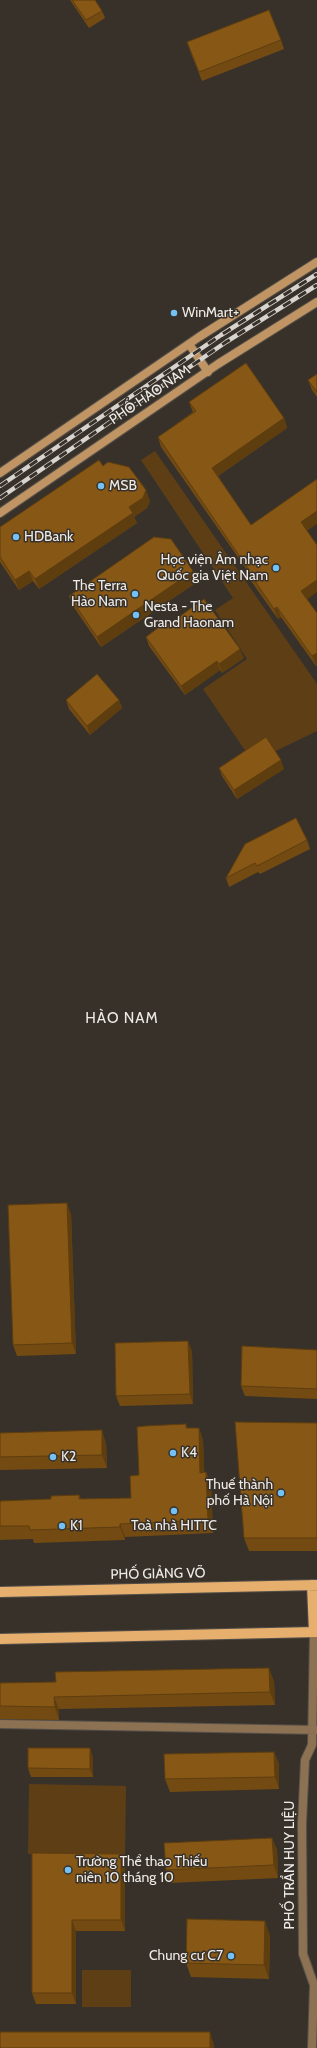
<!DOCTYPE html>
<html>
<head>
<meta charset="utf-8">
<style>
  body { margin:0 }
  canvas { display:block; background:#37312a }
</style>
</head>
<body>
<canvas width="317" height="2048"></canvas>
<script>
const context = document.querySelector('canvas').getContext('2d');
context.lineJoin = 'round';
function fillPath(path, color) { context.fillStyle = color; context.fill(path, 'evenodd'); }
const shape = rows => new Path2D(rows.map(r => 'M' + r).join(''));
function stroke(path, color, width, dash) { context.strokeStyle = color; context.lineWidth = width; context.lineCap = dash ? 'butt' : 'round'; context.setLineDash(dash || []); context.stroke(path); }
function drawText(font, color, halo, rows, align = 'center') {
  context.font = font + ' Cabin,sans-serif'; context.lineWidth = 3; context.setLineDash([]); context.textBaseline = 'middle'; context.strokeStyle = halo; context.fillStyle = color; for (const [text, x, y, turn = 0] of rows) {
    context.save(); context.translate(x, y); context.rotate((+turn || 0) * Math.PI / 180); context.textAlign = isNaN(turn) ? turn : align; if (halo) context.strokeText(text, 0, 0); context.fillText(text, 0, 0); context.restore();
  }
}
fillPath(shape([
  [155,451,317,684,317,731,253,762,203,689,247,659,215,610,233,598,141,460],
  [29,1784,126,1786,125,1856,28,1854],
  [82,1970,131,1970,131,2007,82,2007]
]), '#5e3e15');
const minor = shape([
  [0,1724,317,1730],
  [312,2048,314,1985,303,1954,302,1824,305,1760,312,1745,314,1632]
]);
const secondary = shape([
  [189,344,208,372],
  [0,473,199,337,317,262],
  [0,513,218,364,317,302]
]);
const primary = shape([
  [312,1585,314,1632],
  [0,1592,317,1585],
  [0,1639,317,1632]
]);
stroke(minor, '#544f48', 10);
stroke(secondary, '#544f48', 10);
stroke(primary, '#544f48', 12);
stroke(minor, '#8d7153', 8);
stroke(secondary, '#c09463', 8);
stroke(primary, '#e7af6e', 10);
const rail = shape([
  [0,486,221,335,317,274],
  [0,498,226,342,317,285]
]);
stroke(rail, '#d7d3cf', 4.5);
stroke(rail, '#37312a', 3, [9]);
fillPath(shape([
  [70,0,95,0,102,11,105,18,89,28],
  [281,40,284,49,202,81,190,51],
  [317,374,317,397,312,390,308,380],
  [189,402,284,418,287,428,218,476,251,525,307,531,307,599,317,613,317,665,316,666,281,617,278,619,251,581,249,573,161,447,158,437,193,412],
  [103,466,150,501,147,508,134,517,137,523,39,589,33,581,19,590,0,562,0,527],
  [193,571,197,582,101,647,73,606,69,596],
  [169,624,244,658,222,673,220,670,185,695,149,646,146,637],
  [66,700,119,700,122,708,90,735,69,709],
  [219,768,284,769,237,799,222,776],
  [307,840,310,849,260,874,258,872,229,887,226,878,245,844],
  [71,1214,76,1354,17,1356,13,1345],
  [317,1350,317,1399,245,1396,241,1386],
  [192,1351,193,1404,120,1406,116,1396],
  [317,1423,317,1551,249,1551,244,1538],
  [186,1424,187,1428,199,1428,203,1441,204,1472,206,1472,211,1485,213,1533,125,1537,125,1540,34,1543,33,1539,0,1540,0,1501,51,1499,79,1495,81,1499,131,1498,139,1475],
  [0,1433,106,1443,107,1468,0,1470],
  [274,1681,275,1705,59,1709,59,1720,0,1719,0,1683],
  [274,1752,279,1764,279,1789,170,1792,165,1779],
  [93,1757,93,1777,31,1777,28,1768],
  [272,1838,277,1850,278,1878,170,1883,166,1870],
  [32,1853,121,1854,125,1864,125,1931,76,1931,76,2004,36,2004,32,1993],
  [270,1935,269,1979,191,1977,186,1963]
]), '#734b12');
fillPath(shape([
  [284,418,287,428,215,478,212,468],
  [146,490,150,501,147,508,134,517,137,523,39,589,35,579,129,507],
  [317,511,317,524,305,532,301,522],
  [29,571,33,581,19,590,15,580],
  [193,571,197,582,101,647,97,637],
  [317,580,317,592,305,601,301,591],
  [277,607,281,617,278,619,274,609],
  [240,649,244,658,222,673,219,664],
  [317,653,317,665,316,666,312,656],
  [217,661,220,670,185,695,181,686],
  [119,700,122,708,90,735,87,726],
  [281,760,284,769,237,799,234,790],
  [67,1203,71,1214,76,1354,72,1343],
  [188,1341,192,1351,193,1404,190,1394],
  [199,1428,203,1441,205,1486,200,1473],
  [102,1430,106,1443,107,1468,102,1455],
  [206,1472,211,1485,213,1533,208,1520],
  [120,1524,125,1537,125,1540,120,1527],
  [269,1668,274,1681,275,1705,270,1692],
  [54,1697,59,1709,59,1720,55,1707],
  [90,1748,93,1757,93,1777,90,1769],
  [274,1752,279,1764,279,1789,275,1777],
  [272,1838,277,1850,278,1878,274,1865],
  [121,1854,125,1864,125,1931,121,1920],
  [72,1920,76,1931,76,2004,72,1993],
  [265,1921,270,1935,269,1979,264,1965],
  [210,2032,214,2045,214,2048,210,2048]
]), '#5e3d0f');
const building = shape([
  [72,0,95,0,102,11,86,20,72,0],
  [269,10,281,40,199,72,187,42,269,10],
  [246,363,284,418,212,468,251,525,317,479,317,511,301,522,317,545,317,580,301,591,317,613,317,653,312,656,277,607,274,609,248,571,249,570,158,437,196,411,189,402,246,363],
  [317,374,317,392,308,380,317,374],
  [99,460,103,466,108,462,129,467,146,490,143,498,129,507,133,513,35,579,29,571,15,580,0,557,0,527,99,460],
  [154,537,171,539,193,571,97,637,69,596,154,537],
  [204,599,240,649,219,664,217,661,181,686,146,637,167,621,169,624,204,599],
  [97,674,119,700,87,726,66,700,97,674],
  [266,737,281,760,234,790,219,768,266,737],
  [296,818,307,840,257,866,255,863,226,878,245,844,296,818],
  [67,1203,72,1343,13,1345,8,1205,67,1203],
  [188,1341,190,1394,116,1396,115,1343,188,1341],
  [242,1346,317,1350,317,1389,241,1386,242,1346],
  [235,1422,317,1423,317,1538,244,1538,235,1422],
  [186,1424,186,1428,199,1428,200,1473,206,1472,208,1520,120,1524,120,1527,30,1530,29,1526,0,1526,0,1501,51,1499,51,1496,79,1495,79,1499,131,1498,130,1476,139,1475,137,1427,145,1426,186,1424],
  [102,1430,102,1455,0,1457,0,1433,102,1430],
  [269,1668,270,1692,54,1697,55,1707,0,1706,0,1683,56,1682,55,1672,269,1668],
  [28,1748,90,1748,90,1769,28,1768,28,1748],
  [274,1752,275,1777,165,1779,164,1754,274,1752],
  [272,1838,274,1865,166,1870,164,1843,272,1838],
  [32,1853,121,1854,121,1920,72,1920,72,1993,32,1993,32,1853],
  [187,1919,265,1921,264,1965,186,1963,187,1919],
  [0,2032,210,2032,210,2048,0,2048,0,2032]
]);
fillPath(building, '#865715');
stroke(building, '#5e3d0f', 1);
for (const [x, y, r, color] of [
  [174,313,4,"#73c1f5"],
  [101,486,4,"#73c1f5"],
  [16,537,4,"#73c1f5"],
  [276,568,4,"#73c1f5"],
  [135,594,4,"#73c1f5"],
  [136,615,4,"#73c1f5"],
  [173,1453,4,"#73c1f5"],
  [53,1457,4,"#73c1f5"],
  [281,1493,4,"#73c1f5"],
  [174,1511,4,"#73c1f5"],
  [62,1526,4,"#73c1f5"],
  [68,1870,4,"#73c1f5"],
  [231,1956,4,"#73c1f5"]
]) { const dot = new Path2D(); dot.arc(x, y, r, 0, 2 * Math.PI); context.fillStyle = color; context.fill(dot); stroke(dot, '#37312a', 1.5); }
drawText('14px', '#efebe7', '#37312a', [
  ["WinMart+",182,313],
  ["MSB",109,486],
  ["HDBank",24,537],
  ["Học viện Âm nhạc",268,560,"right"],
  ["Quốc gia Việt Nam",268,576,"right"],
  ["The Terra",127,586,"right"],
  ["Hào Nam",127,602,"right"],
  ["Nesta - The",144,607],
  ["Grand Haonam",144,623],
  ["K4",181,1453],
  ["K2",61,1457],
  ["Thuế thành",273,1485,"right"],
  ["phố Hà Nội",273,1501,"right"],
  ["K1",70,1526],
  ["Toà nhà HITTC",174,1526,"center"],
  ["Trường Thể thao Thiếu",76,1862],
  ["niên 10 tháng 10",76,1878],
  ["Chung cư C7",223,1956,"right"]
], 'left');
drawText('14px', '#efebe7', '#37312a', [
  ["PHỐ HÀO NAM",150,395,-34],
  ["PHỐ GIẢNG VÕ",158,1574,-1],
  ["PHỐ TRẦN HUY LIỆU",290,1865,-90]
]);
context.letterSpacing = '1px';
drawText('15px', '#efebe7', '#37312a', [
  ["HÀO NAM",122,1019]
]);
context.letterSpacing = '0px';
</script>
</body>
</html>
